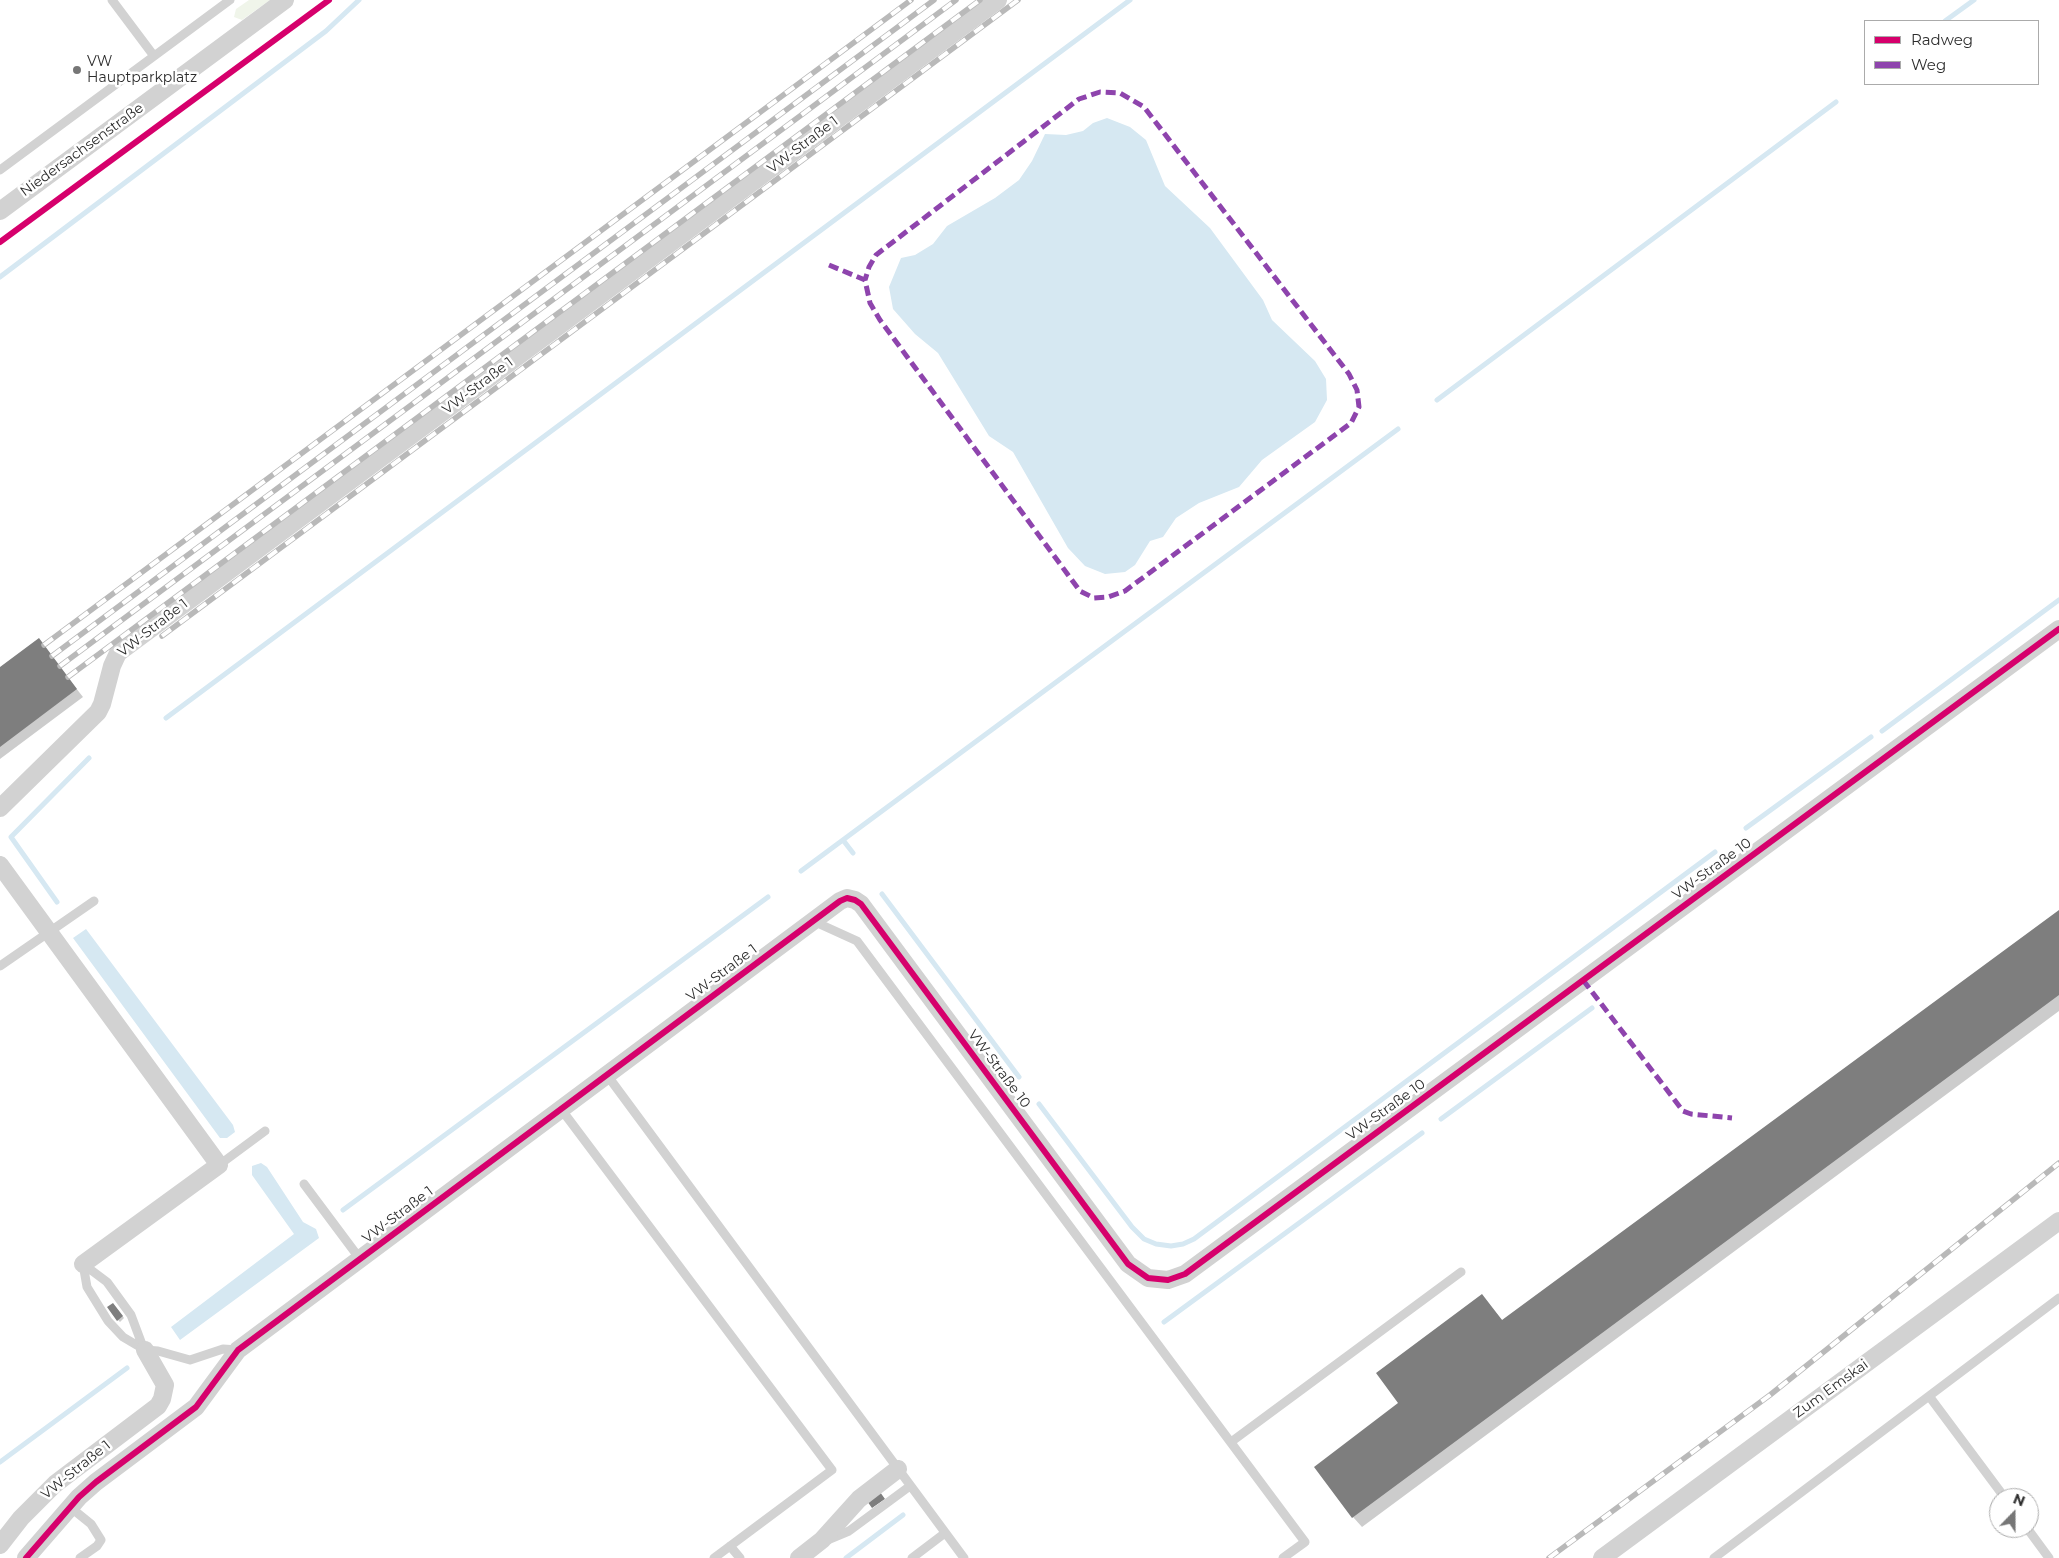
<!DOCTYPE html>
<html>
<head>
<meta charset="utf-8">
<style>
  body { margin:0 }
  #map { position:relative; width:2059px; height:1558px; overflow:hidden; background:#fff; font-family:Montserrat,sans-serif }
  canvas { display:block }
  .legend { position:absolute; left:1864px; top:20px; width:175px; height:65px; box-sizing:border-box; background:#fff; border:1px solid #ababab; margin:0; padding:6px 9px; list-style:none; font-size:15px; color:#2d2d2d }
  .legend li { display:flex; align-items:center; gap:10px; height:25px }
  .legend b { width:25px; border:1px solid #ababab }
  .north { position:absolute; left:1989px; top:1488px; width:50px; height:50px; box-sizing:border-box; background:#fff; border:1px solid #ababab; border-radius:50%; rotate:22deg; font-size:14px; font-weight:700; line-height:20px; text-align:center; color:#2d2d2d }
  .north::after { content:''; display:block; margin:auto; width:18px; height:22px; background:#767676; clip-path:polygon(50% 0,100% 100%,50% 72%,0 100%) }
</style>
</head>
<body>
<div id="map">
<canvas width="2059" height="1558"></canvas>
<ul class="legend">
<li><b style="height:6px;background:#d6006c"></b>Radweg</li>
<li><b style="height:6px;background:#8e44ad"></b>Weg</li>
</ul>
<div class="north">N</div>
</div>
<script>
const context = document.querySelector('canvas').getContext('2d');
context.lineJoin = 'round';
function fillPath(path, color) { context.fillStyle = color; context.fill(path, 'evenodd'); }
const shape = rows => new Path2D(rows.map(r => 'M' + r).join(''));
function stroke(path, color, width, dash) { context.strokeStyle = color; context.lineWidth = width; context.lineCap = dash ? 'butt' : 'round'; context.setLineDash(dash || []); context.stroke(path); }
function drawText(font, color, halo, rows, align = 'center') {
  context.font = font + ' Montserrat,sans-serif'; context.lineWidth = 5; context.setLineDash([]); context.textBaseline = 'middle'; context.strokeStyle = halo; context.fillStyle = color; for (const [text, x, y, turn = 0] of rows) {
    context.save(); context.translate(x, y); context.rotate((+turn || 0) * Math.PI / 180); context.textAlign = isNaN(turn) ? turn : align; if (halo) context.strokeText(text, 0, 0); context.fillText(text, 0, 0); context.restore();
  }
}
fillPath(shape([
  [249,0,270,0,242,20,234,17,236,9]
]), '#f0f5ea');
fillPath(shape([
  [1107,118,1130,127,1146,140,1165,186,1210,228,1263,300,1272,320,1315,361,1326,379,1327,400,1315,422,1262,460,1239,487,1199,503,1176,518,1163,537,1150,541,1135,565,1125,572,1105,574,1085,566,1068,548,1013,452,989,436,938,353,915,334,893,309,889,287,901,258,915,255,933,244,947,226,995,198,1019,180,1032,161,1045,134,1066,135,1083,131,1093,123],
  [86,929,233,1125,235,1132,227,1138,220,1138,73,938],
  [261,1163,267,1167,303,1222,316,1229,319,1238,180,1340,171,1327,294,1234,252,1175,252,1166]
]), '#d6e8f2');
fillPath(shape([
  [38,640,83,697,0,759,0,668],
  [2059,911,2059,1011,1362,1527,1353,1517,1482,1296,1503,1321],
  [115,1306,124,1318,120,1322,118,1320]
]), '#0003');
stroke(shape([
  [1945,21,1974,0],
  [0,277,326,31,359,0],
  [1437,400,1836,102],
  [166,718,1130,0],
  [1882,731,2059,600],
  [1746,828,1871,737],
  [843,840,853,853],
  [801,871,1398,429],
  [882,894,1019,1077],
  [57,902,11,837,89,758],
  [1039,1104,1132,1227,1144,1239,1156,1244,1171,1246,1183,1244,1194,1239,1715,852],
  [1441,1119,1592,1008],
  [343,1210,768,897],
  [1164,1322,1422,1133],
  [0,1462,127,1368],
  [846,1558,903,1515]
]), '#d6e8f2', 5);
fillPath(shape([
  [39,638,77,689,0,747,0,667],
  [2059,910,2059,995,1352,1518,1314,1467,1398,1403,1376,1373,1482,1294,1502,1320],
  [113,1303,123,1316,117,1321,107,1307],
  [880,1492,885,1499,872,1508,867,1501]
]), '#7e7e7e');
stroke(shape([
  [112,0,154,56],
  [0,170,230,0],
  [813,921,857,941,1305,1542,1283,1558],
  [0,966,94,901],
  [607,1075,964,1558],
  [561,1109,832,1470,714,1558],
  [219,1165,265,1131],
  [304,1184,360,1259],
  [83,1264,87,1287,108,1321,123,1337,145,1350],
  [83,1264,107,1282,131,1315,143,1347],
  [145,1350,158,1351,190,1360,223,1349,238,1350],
  [1929,1396,2005,1498],
  [1231,1442,1461,1272],
  [70,1507,91,1524,101,1540,97,1546,80,1558],
  [2027,1528,2049,1558],
  [825,1541,849,1531,910,1486],
  [730,1546,740,1558],
  [912,1558,945,1533],
  [1714,1558,2059,1298]
]), '#d2d2d2', 9);
stroke(shape([
  [0,211,285,0],
  [0,808,98,712,102,704,112,666,118,653,998,0],
  [0,865,219,1165,83,1264],
  [0,1545,21,1518,55,1484,158,1406,162,1399,165,1385,145,1350],
  [26,1558,79,1497,96,1482,196,1407,238,1350,840,901,847,898,855,900,861,904,1128,1264,1148,1278,1168,1280,1185,1274,2059,629],
  [799,1558,822,1540,859,1499,898,1469],
  [1602,1558,2059,1221]
]), '#d2d2d2', 18);
const rail = shape([
  [162,636,1018,0],
  [44,645,911,0],
  [52,656,934,0],
  [60,666,956,0],
  [68,677,980,0],
  [1549,1558,1770,1395,2059,1163]
]);
stroke(rail, '#b9b9b9', 5.5);
stroke(rail, '#fff', 4, [11]);
stroke(shape([
  [829,265,865,280,870,303,880,320,1080,591,1094,598,1108,597,1125,591,1351,423,1359,407,1357,390,1349,374,1144,107,1120,93,1100,92,1079,99,876,255,869,267,865,280],
  [1583,980,1683,1111,1691,1114,1732,1118]
]), '#8e44ad', 5, [10, 5]);
stroke(shape([
  [0,242,329,0],
  [26,1558,79,1497,96,1482,196,1407,238,1350,840,901,847,898,855,900,861,904,1128,1264,1148,1278,1168,1280,1185,1274,2059,629]
]), '#d6006c', 6);
for (const [x, y, r, color] of [
  [77,70,5,"#767676"]
]) { const dot = new Path2D(); dot.arc(x, y, r, 0, 2 * Math.PI); context.fillStyle = color; context.fill(dot); stroke(dot, '#fff', 2); }
drawText('14px', '#2d2d2d', '#fff', [
  ["VW",87,62],
  ["Hauptparkplatz",87,78]
], 'left');
drawText('14px', '#2d2d2d', '#fff', [
  ["VW-Straße 1",803,145,-37],
  ["Niedersachsenstraße",82,150,-36],
  ["VW-Straße 1",478,386,-37],
  ["VW-Straße 1",153,628,-38],
  ["VW-Straße 10",1712,869,-36],
  ["VW-Straße 1",722,973,-37],
  ["VW-Straße 10",999,1069,53],
  ["VW-Straße 10",1386,1110,-36],
  ["VW-Straße 1",398,1215,-37],
  ["Zum Emskai",1831,1389,-36],
  ["VW-Straße 1",76,1470,-39]
]);
</script>
</body>
</html>
